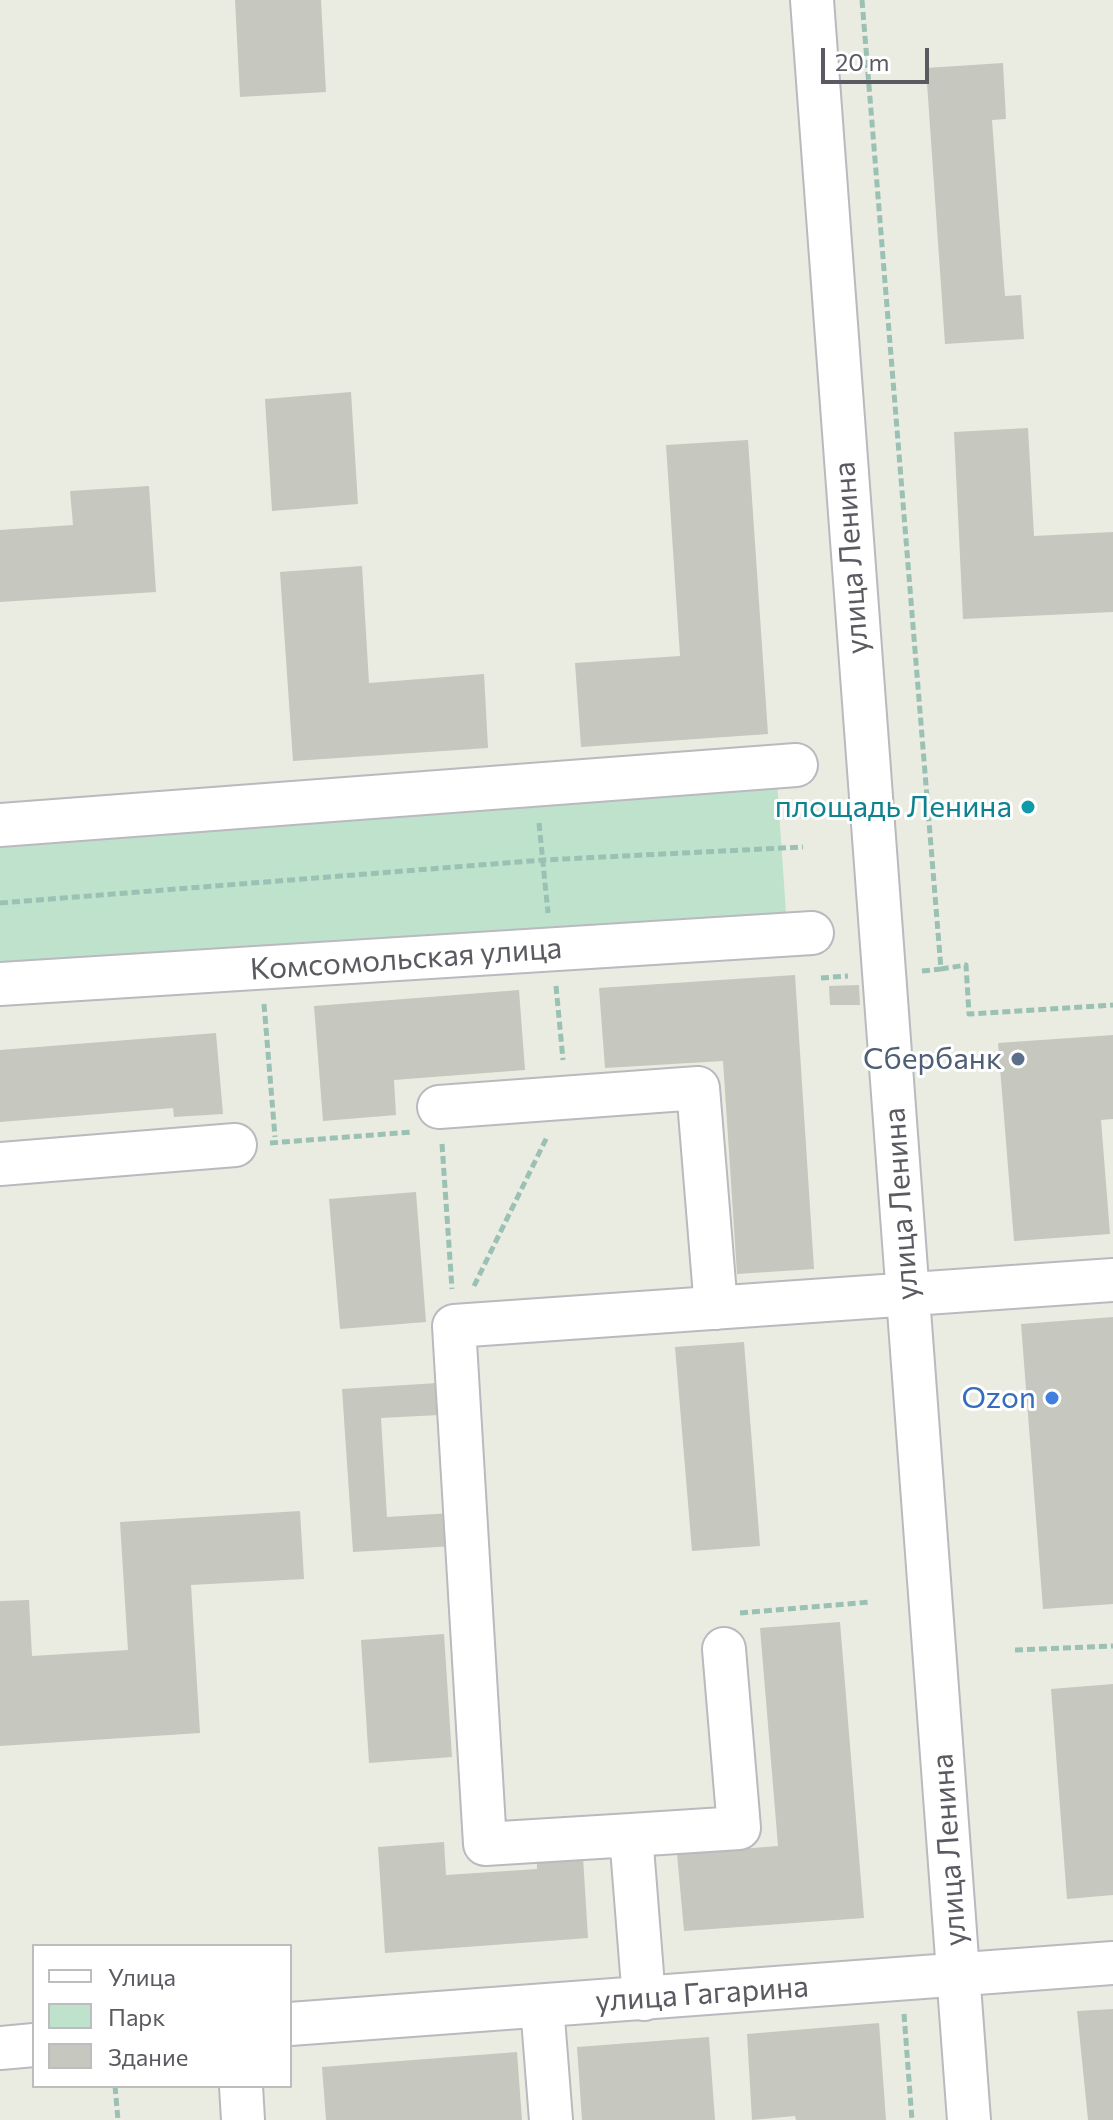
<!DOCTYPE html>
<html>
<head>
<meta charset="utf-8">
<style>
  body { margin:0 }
  #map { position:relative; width:1113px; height:2120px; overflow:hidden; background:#eaece1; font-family:Commissioner,sans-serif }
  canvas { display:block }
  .legend { position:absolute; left:32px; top:1944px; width:260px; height:144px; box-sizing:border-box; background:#fff; border:2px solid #bdbdc0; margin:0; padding:10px 14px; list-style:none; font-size:24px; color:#5a5a61 }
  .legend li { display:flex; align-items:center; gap:16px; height:40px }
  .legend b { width:40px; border:2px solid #bdbdc0 }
  .scale { position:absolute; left:821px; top:48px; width:108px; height:36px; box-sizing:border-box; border:4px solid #5a5a61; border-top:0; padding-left:10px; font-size:24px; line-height:28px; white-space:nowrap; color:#5a5a61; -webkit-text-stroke:6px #fff; paint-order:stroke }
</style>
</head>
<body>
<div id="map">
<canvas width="1113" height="2120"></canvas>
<ul class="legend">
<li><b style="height:10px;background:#fff"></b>Улица</li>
<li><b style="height:22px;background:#bfe2cd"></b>Парк</li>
<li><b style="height:22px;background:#c6c7be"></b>Здание</li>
</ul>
<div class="scale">20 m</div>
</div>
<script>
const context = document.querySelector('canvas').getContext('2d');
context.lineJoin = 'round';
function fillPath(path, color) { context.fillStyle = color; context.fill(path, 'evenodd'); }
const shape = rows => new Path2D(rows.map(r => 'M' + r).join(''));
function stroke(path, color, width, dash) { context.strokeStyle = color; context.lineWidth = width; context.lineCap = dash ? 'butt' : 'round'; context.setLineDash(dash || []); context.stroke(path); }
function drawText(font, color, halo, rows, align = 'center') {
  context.font = font + ' Commissioner,sans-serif'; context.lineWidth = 6; context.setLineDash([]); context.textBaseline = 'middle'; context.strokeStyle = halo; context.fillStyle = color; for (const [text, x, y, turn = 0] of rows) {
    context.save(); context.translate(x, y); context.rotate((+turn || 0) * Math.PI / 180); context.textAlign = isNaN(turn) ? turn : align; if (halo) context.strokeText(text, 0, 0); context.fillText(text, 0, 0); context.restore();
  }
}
fillPath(shape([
  [777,781,786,913,0,965,0,841]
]), '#bfe2cd');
fillPath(shape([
  [235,0,321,0,326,92,240,97],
  [1003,63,1006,119,992,120,1005,296,1021,295,1024,339,945,344,926,68],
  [351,392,358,504,272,511,265,399],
  [1028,428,1034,536,1113,532,1113,612,963,619,954,432],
  [748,440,768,734,581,747,575,663,680,656,666,445],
  [149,486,156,592,0,602,0,530,73,525,70,491],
  [362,566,369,683,484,674,488,748,293,761,280,572],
  [795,975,814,1269,737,1274,723,1061,605,1068,599,988],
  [859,985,860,1005,830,1005,829,986],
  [519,990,525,1070,394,1080,396,1115,323,1121,314,1006],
  [216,1033,223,1114,174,1117,173,1108,0,1122,0,1050],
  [1113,1035,1113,1119,1101,1120,1110,1234,1014,1241,998,1043],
  [416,1192,426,1322,340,1329,329,1199],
  [1113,1317,1113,1604,1043,1609,1021,1324],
  [744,1342,760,1546,692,1551,675,1347],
  [437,1383,439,1415,381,1418,387,1517,452,1513,455,1546,353,1552,342,1389],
  [300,1511,304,1579,191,1585,200,1733,0,1746,0,1601,29,1600,32,1656,128,1650,120,1522],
  [840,1622,864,1918,684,1931,677,1854,778,1846,760,1628],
  [444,1634,452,1757,369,1763,361,1640],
  [1113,1684,1113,1895,1067,1899,1051,1689],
  [444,1842,446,1875,537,1869,537,1860,583,1857,588,1938,385,1953,378,1847],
  [1113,2009,1113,2120,1088,2120,1077,2011],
  [879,2023,886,2120,796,2120,795,2116,752,2120,747,2034],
  [709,2037,715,2120,582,2120,577,2047],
  [517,2052,522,2120,326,2120,322,2067]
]), '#c6c7be');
const minor = shape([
  [812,0,969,2120],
  [0,825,796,765],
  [0,984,812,933],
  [439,1107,698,1088,716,1308],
  [0,1164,235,1145],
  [631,1835,739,1828,724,1649],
  [644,1999,631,1835,485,1844,454,1326,1113,1280],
  [542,2006,551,2120],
  [290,2024,1113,1963],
  [0,2048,34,2045],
  [241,2086,243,2120]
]);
stroke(minor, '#b9b9bf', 46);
stroke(shape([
  [862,0,941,969,966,965,969,1014,1113,1005],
  [539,823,548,913],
  [0,903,543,860,803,847],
  [922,971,941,969],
  [821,978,848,976],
  [556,986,563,1060],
  [264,1004,275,1137],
  [270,1143,412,1132],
  [442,1144,452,1289],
  [474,1286,547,1137],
  [740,1613,870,1602],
  [1015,1650,1113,1646],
  [904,2014,912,2120],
  [115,2086,118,2120]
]), '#9ac1b4', 5, [8, 4]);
stroke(minor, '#fff', 42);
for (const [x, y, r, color] of [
  [1028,807,8,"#0f9aa8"],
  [1018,1059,8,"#5c6f8a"],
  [1052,1398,8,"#3f7fe0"]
]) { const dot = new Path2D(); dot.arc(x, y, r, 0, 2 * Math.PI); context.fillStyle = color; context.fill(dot); stroke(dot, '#fff', 3); }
drawText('30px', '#5a5a61', '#fff', [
  ["улица Ленина",851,558,-94],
  ["Комсомольская улица",406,959,-4],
  ["улица Ленина",901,1204,-94],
  ["улица Ленина",949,1850,-94],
  ["улица Гагарина",702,1994,-4]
]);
drawText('30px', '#0d838f', '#fff', [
  ["площадь Ленина",1012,807]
], 'right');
drawText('30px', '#4e5e75', '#fff', [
  ["Сбербанк",1002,1059]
], 'right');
drawText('30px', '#366cbe', '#fff', [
  ["Ozon",1036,1398]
], 'right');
</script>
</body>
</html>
